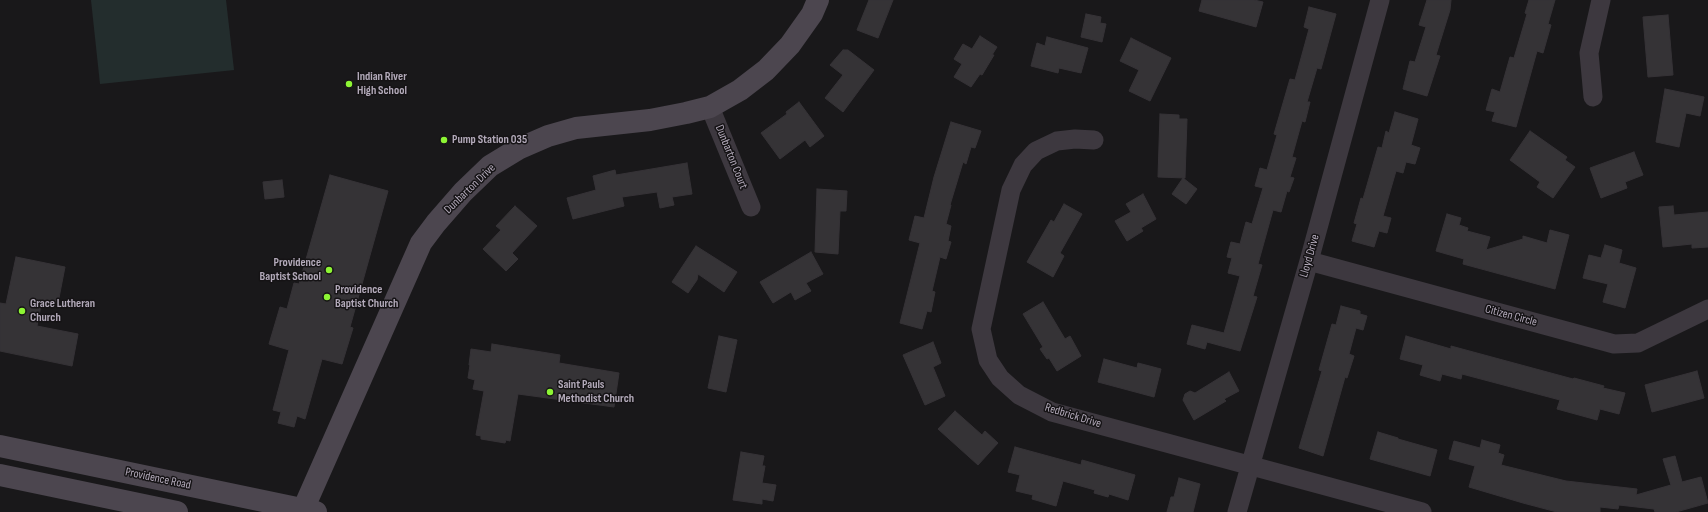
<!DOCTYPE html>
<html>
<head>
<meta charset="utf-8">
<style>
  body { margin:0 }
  canvas { display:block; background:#19181a }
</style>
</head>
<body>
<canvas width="1708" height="512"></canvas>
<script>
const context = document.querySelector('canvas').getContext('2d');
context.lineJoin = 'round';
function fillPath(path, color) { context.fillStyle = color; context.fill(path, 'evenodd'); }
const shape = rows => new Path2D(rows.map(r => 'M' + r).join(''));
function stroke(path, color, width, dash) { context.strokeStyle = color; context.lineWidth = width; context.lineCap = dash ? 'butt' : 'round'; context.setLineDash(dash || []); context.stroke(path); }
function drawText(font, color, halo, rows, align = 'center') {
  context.font = font + ' "Sofia Sans Condensed",sans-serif'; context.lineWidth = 3; context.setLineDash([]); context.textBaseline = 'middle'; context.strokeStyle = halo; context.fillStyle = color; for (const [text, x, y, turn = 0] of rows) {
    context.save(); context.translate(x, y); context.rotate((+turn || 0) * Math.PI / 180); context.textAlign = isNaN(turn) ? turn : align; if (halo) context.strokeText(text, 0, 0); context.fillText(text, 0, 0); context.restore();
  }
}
fillPath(shape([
  [91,0,226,0,234,70,100,84]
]), '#232d2d');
const building = shape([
  [869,0,893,0,878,38,857,30,869,0],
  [1202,0,1254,0,1263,2,1256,27,1199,11,1202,0],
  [1427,0,1451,0,1450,10,1436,55,1440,56,1427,96,1403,89,1410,61,1415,62,1426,27,1419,25,1427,0],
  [1529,0,1555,0,1548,24,1551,25,1543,53,1537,51,1516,127,1492,121,1495,112,1486,110,1492,89,1500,92,1510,57,1514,58,1527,14,1525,13,1529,0],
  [1309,7,1336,14,1321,69,1317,68,1307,102,1310,102,1305,122,1302,121,1292,157,1296,158,1290,177,1294,178,1289,192,1287,191,1281,212,1273,210,1258,264,1262,265,1253,296,1257,297,1240,351,1207,342,1205,349,1187,344,1192,325,1224,333,1240,276,1228,273,1232,258,1227,257,1231,242,1240,244,1246,222,1252,224,1263,188,1255,186,1260,168,1267,170,1277,135,1274,134,1290,79,1295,80,1309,29,1304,27,1309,7],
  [1086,14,1101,17,1100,23,1106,24,1102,42,1081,37,1086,14],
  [1668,15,1673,75,1648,77,1643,17,1668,15],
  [980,36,997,47,992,55,994,55,982,75,980,74,971,87,954,77,962,64,954,59,963,44,972,49,980,36],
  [1047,37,1088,48,1081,73,1059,68,1058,73,1031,66,1037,43,1045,46,1047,37],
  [1131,38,1171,58,1150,101,1129,91,1139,70,1120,61,1131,38],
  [843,50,848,50,874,70,843,112,825,98,843,75,830,65,843,50],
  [1665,89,1704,97,1700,116,1686,113,1679,147,1656,142,1665,89],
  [799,102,824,136,810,147,805,140,780,159,761,133,787,114,786,112,799,102],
  [1395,112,1418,119,1411,145,1420,148,1415,164,1406,162,1403,173,1396,171,1383,216,1391,218,1387,233,1379,231,1374,247,1352,241,1357,224,1354,223,1361,198,1363,199,1378,147,1382,148,1386,131,1389,133,1395,112],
  [1160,114,1179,115,1179,119,1187,119,1185,178,1158,177,1160,114],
  [951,122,981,131,975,148,971,147,966,164,963,162,950,205,951,205,946,224,951,226,948,241,951,242,946,259,940,257,932,291,935,292,931,312,927,311,922,329,900,323,920,243,909,240,915,216,924,218,934,177,951,122],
  [1530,131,1567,157,1565,160,1575,167,1553,198,1537,187,1540,182,1510,160,1530,131],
  [1634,152,1643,175,1625,182,1627,188,1601,198,1590,168,1634,152],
  [687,163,692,194,672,197,674,205,660,208,657,192,622,197,624,206,573,219,567,198,596,190,593,176,615,170,616,175,687,163],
  [330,175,388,191,350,327,353,328,342,364,322,359,305,419,297,416,294,427,278,423,281,412,273,410,289,350,269,344,280,307,287,309,294,283,299,284,330,175],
  [1183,178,1197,189,1186,204,1172,194,1183,178],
  [282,180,284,197,265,199,263,182,282,180],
  [817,189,847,191,846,211,840,211,838,254,815,252,817,189],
  [1143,194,1156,219,1141,228,1143,231,1127,241,1115,221,1131,212,1126,204,1143,194],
  [1064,204,1082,214,1060,253,1064,256,1053,277,1027,262,1051,220,1054,222,1064,204],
  [515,206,537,226,512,253,518,259,506,271,483,249,501,230,496,226,515,206],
  [1673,206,1674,215,1708,212,1708,247,1692,248,1692,244,1663,247,1659,207,1673,206],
  [1447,214,1461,218,1459,225,1468,228,1467,231,1490,237,1486,250,1523,239,1523,236,1547,243,1550,230,1569,235,1555,289,1463,264,1464,259,1436,251,1447,214],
  [1605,245,1622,250,1619,263,1636,268,1625,308,1603,302,1608,284,1583,278,1589,255,1601,258,1605,245],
  [696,246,737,272,724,292,698,274,697,280,688,293,672,282,696,246],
  [811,252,823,274,806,283,811,291,795,300,791,292,773,303,760,282,811,252],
  [16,257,65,267,58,303,42,300,37,326,78,334,72,366,0,351,0,303,6,304,16,257],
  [1043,302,1065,339,1070,336,1081,356,1057,371,1049,358,1047,359,1040,349,1043,347,1023,314,1043,302],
  [1341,306,1360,311,1360,314,1367,316,1363,330,1356,328,1349,354,1354,356,1347,378,1345,377,1323,456,1299,448,1322,371,1319,370,1332,324,1336,325,1341,306],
  [719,336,737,340,726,392,708,388,719,336],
  [1406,336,1451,349,1451,346,1573,379,1574,378,1604,386,1603,388,1625,393,1619,414,1600,409,1597,420,1557,409,1560,400,1462,374,1461,379,1442,374,1440,381,1420,375,1423,365,1400,359,1406,336],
  [933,342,941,363,933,367,945,396,925,405,903,355,933,342],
  [492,344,560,355,559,363,619,373,614,407,518,394,510,441,506,440,505,443,481,439,481,436,476,435,484,391,473,389,475,380,468,378,470,365,469,365,471,349,491,352,492,344],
  [1104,359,1137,368,1138,363,1161,369,1154,397,1098,382,1104,359],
  [1697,371,1704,398,1652,412,1645,385,1697,371],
  [1229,372,1239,391,1224,399,1226,401,1194,420,1183,400,1185,394,1190,391,1195,393,1229,372],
  [955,411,982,435,985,431,998,443,978,465,938,429,955,411],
  [1378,432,1398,438,1398,439,1437,450,1430,476,1370,459,1378,432],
  [1482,440,1500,445,1498,453,1504,455,1501,465,1566,481,1637,489,1636,495,1671,485,1663,459,1675,456,1682,482,1701,477,1708,503,1676,512,1655,512,1654,509,1619,505,1618,509,1600,507,1600,512,1557,512,1523,503,1469,487,1475,466,1449,459,1454,441,1480,448,1482,440],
  [1015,447,1081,465,1082,460,1135,475,1128,500,1109,494,1108,497,1094,493,1095,490,1063,481,1056,506,1032,499,1033,495,1016,491,1020,475,1008,472,1015,447],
  [741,452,764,456,762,466,765,466,762,483,776,485,773,501,762,499,762,504,733,500,741,452],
  [1179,478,1200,484,1193,512,1167,512,1171,497,1174,497,1179,478]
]);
fillPath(building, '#353336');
stroke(building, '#353236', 1);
stroke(shape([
  [1593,97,1589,53,1601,0],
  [710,107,751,207],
  [1094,140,1075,139,1057,141,1036,151,1023,165,1011,190,981,329,988,360,1000,378,1019,395,1052,412,1422,512],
  [1309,261,1614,344,1638,343,1708,309],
  [1237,512,1309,261,1380,0]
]), '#3d383f', 19);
stroke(shape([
  [0,446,316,512],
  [0,475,177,512],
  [302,512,421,243,436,223,463,192,490,166,518,149,548,136,576,128,650,120,686,113,710,107,740,90,766,70,790,45,812,14,818,0]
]), '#4c464f', 22);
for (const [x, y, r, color] of [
  [349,84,4,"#8df534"],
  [444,140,4,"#8df534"],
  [329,270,4,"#8df534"],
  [327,297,4,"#8df534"],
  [22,311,4,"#8df534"],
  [550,392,4,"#8df534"]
]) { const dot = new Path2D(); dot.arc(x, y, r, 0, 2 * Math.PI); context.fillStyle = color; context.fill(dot); stroke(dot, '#151315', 1.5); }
drawText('bold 12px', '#b3aaba', '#151315', [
  ["Indian River",357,77],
  ["High School",357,91],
  ["Pump Station 035",452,140],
  ["Providence",321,263,"right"],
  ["Baptist School",321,277,"right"],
  ["Providence",335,290],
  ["Baptist Church",335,304],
  ["Grace Lutheran",30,304],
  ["Church",30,318],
  ["Saint Pauls",558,385],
  ["Methodist Church",558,399]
], 'left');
drawText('12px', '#b3aaba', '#151315', [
  ["Dunbarton Court",731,157,68],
  ["Dunbarton Drive",470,189,-44],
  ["Lloyd Drive",1310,256,-74],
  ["Citizen Circle",1511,316,15],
  ["Redbrick Drive",1073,416,17],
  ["Providence Road",158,479,12]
]);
</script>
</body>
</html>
